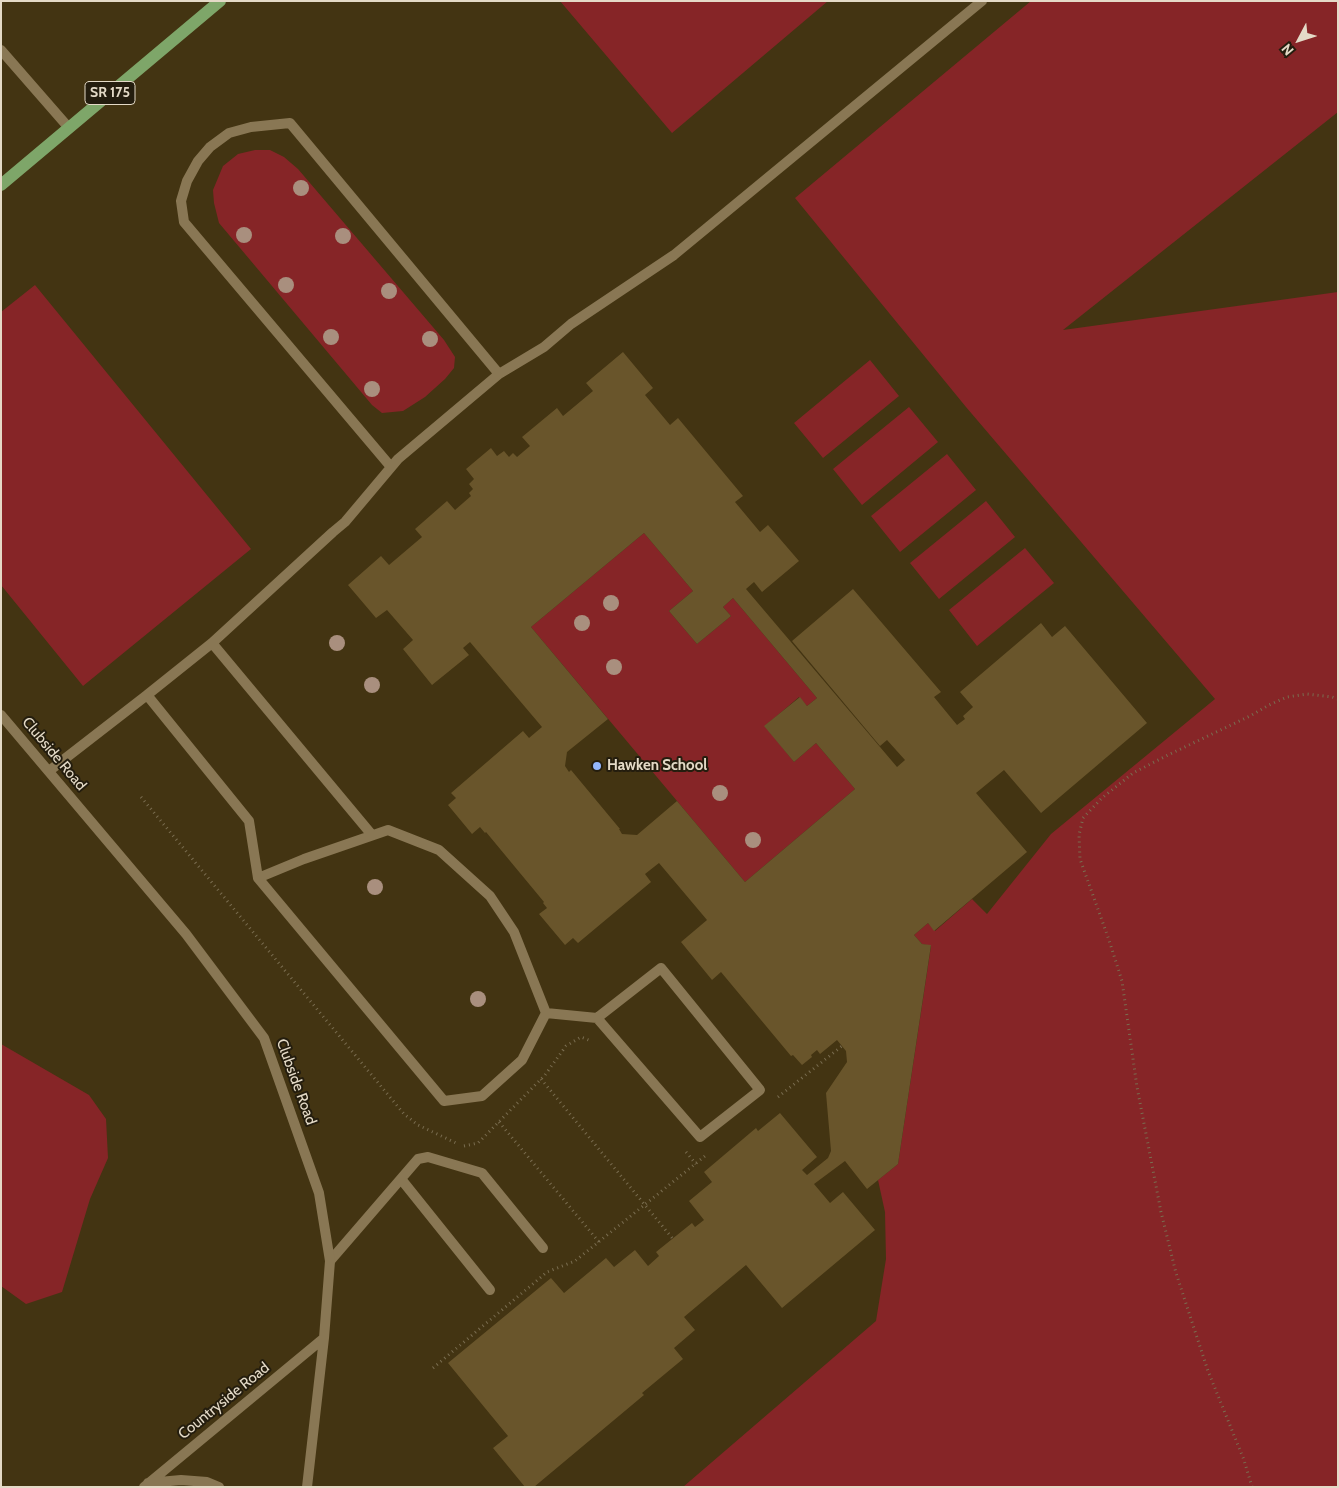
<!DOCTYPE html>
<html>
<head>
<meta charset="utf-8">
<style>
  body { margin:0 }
  #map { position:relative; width:1339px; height:1488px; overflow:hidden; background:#433412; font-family:Cabin,sans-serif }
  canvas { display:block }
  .frame { position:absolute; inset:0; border:2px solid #e4dac7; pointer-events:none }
  .north { position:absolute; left:1274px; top:15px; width:50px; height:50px; -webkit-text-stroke:4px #241d0e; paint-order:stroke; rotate:230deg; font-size:14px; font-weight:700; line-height:20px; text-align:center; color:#e4dac7 }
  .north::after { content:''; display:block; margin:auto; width:18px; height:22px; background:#e4dac7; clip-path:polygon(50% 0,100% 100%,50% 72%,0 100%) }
</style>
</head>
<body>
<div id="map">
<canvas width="1339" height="1488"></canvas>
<div class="frame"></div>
<div class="north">N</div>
</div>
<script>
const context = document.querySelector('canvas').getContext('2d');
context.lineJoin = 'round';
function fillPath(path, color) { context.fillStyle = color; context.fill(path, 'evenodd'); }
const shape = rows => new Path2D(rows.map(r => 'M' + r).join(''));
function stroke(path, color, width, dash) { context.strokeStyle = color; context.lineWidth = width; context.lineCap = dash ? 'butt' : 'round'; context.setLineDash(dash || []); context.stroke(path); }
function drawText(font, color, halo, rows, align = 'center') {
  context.font = font + ' Cabin,sans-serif'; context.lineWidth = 4; context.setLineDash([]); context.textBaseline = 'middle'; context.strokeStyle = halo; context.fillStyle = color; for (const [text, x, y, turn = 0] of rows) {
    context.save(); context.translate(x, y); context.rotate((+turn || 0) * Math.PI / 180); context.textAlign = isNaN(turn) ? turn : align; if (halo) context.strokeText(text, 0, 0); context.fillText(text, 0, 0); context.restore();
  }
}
fillPath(shape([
  [560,1,828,1,672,133],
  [1031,1,1338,1,1338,112,1063,330,1338,292,1338,1487,683,1487,876,1321,886,1259,885,1212,878,1180,898,1164,931,946,922,944,914,935,928,923,935,931,972,899,987,914,1051,834,1215,699,966,407,795,198],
  [255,150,270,150,284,157,298,169,444,340,455,357,454,368,445,379,425,397,403,411,382,413,372,405,219,223,214,203,213,190,223,166,238,154],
  [35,285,251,549,83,686,1,585,1,312],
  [870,360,899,396,823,458,794,423],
  [909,407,938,442,862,505,833,469],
  [947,454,976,490,900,552,871,516],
  [986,501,1015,537,939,599,910,563],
  [644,533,693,591,669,611,697,644,731,616,723,607,733,598,817,698,807,706,799,697,765,726,794,762,816,743,855,789,745,882,531,627],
  [1025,548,1054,583,977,646,949,610],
  [1,1044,89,1095,106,1119,108,1158,90,1199,62,1292,26,1304,1,1286]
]), '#862527');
fillPath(shape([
  [623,352,653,388,645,395,670,425,678,418,743,496,735,502,760,532,768,525,799,561,762,592,754,582,746,589,897,767,905,760,887,740,880,746,792,641,853,589,941,692,934,697,957,725,965,719,963,716,973,707,960,692,1041,623,1052,637,1065,626,1147,723,1041,813,1004,770,976,793,1027,852,934,931,928,923,914,935,922,944,931,945,898,1164,867,1189,845,1161,814,1184,830,1203,843,1192,875,1230,782,1308,746,1265,684,1317,695,1330,674,1348,683,1359,642,1393,644,1395,534,1487,525,1487,493,1448,508,1436,448,1363,551,1278,564,1293,606,1258,614,1267,635,1250,648,1266,659,1256,656,1252,692,1223,695,1227,704,1220,689,1201,712,1182,704,1172,756,1128,758,1131,780,1113,817,1157,802,1170,807,1175,828,1158,831,1151,826,1093,847,1062,846,1051,837,1040,820,1054,817,1050,811,1055,812,1057,802,1065,793,1055,791,1056,721,972,712,980,681,942,707,920,659,863,645,874,651,882,578,943,573,938,565,945,539,914,547,908,543,903,544,902,486,832,485,833,480,827,472,834,448,805,456,798,451,793,523,731,529,738,542,727,470,642,463,648,469,655,432,685,403,649,413,640,387,610,376,618,348,585,381,556,389,565,422,537,415,529,447,501,455,510,471,496,469,493,473,489,469,484,474,479,466,469,491,448,497,456,504,451,509,457,513,453,517,457,530,446,522,437,557,408,563,416,593,391,586,383],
  [644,533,693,591,669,611,697,644,731,616,723,607,733,598,817,698,807,706,800,697,764,726,794,762,816,743,855,789,745,882,677,801,637,835,622,834,619,829,620,829,571,770,569,772,565,766,567,752,608,719,531,627]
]), '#69552b');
stroke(shape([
  [141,797,404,1114,418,1125,456,1143],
  [541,1079,673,1239],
  [778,1097,842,1046],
  [499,1122,599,1242],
  [464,1146,478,1143,545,1075,566,1046,581,1037,591,1041],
  [686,1152,696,1164],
  [433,1368,547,1272,575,1261,705,1156],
  [1252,1487,1244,1460,1208,1371,1176,1273,1161,1212,1137,1087,1122,981,1109,940,1080,859,1079,835,1083,818,1102,798,1133,773,1168,755,1250,716,1269,705,1287,697,1307,694,1332,697,1338,699]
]), '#7a6d50', 3, [1, 4]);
stroke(shape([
  [1,50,69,128],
  [391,467,184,222,181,201,187,181,198,161,210,147,229,133,251,127,290,123,499,374],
  [212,643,372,835],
  [147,695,212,643,333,532,345,522,398,459,499,374,544,347,571,324,674,255,982,1],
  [49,771,147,695,249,821,258,878,444,1101,482,1096,522,1060,546,1013,514,932,490,896,439,850,388,830,304,859,258,878],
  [546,1013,597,1018,700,1137,760,1090,661,968,597,1018],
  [401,1179,490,1290],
  [330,1261,418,1159,428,1157,482,1173,543,1248]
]), '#897754', 10);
stroke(shape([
  [1,715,186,934,264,1038,319,1193,330,1261,324,1338,307,1487],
  [148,1483,181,1480,207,1482,219,1487],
  [144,1487,324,1338]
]), '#897754', 10);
stroke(shape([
  [1,185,220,1]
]), '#7ea669', 12);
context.fillStyle = '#a98f7e';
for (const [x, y] of [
  [301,188],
  [244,235],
  [343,236],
  [286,285],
  [389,291],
  [331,337],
  [430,339],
  [372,389],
  [611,603],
  [582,623],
  [337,643],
  [614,667],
  [372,685],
  [720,793],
  [753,840],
  [375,887],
  [478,999]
]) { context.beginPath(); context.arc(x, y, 8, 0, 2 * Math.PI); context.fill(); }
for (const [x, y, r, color] of [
  [597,766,5,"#94b7fd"]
]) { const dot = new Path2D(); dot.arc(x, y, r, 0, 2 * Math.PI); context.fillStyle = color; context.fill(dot); stroke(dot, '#241d0e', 2); }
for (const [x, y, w] of [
  [110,93,50]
]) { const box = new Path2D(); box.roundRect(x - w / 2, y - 11.5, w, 23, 4); context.fillStyle = '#241d0e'; context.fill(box); stroke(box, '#e4dac7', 1); }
drawText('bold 14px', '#e4dac7', null, [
  ["SR 175",110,93]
]);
drawText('15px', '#e4dac7', '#241d0e', [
  ["Clubside Road",54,754,50],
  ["Clubside Road",296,1082,70],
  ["Countryside Road",224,1401,-39]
]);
drawText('bold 15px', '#e4dac7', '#241d0e', [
  ["Hawken School",607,766]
], 'left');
</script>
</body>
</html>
